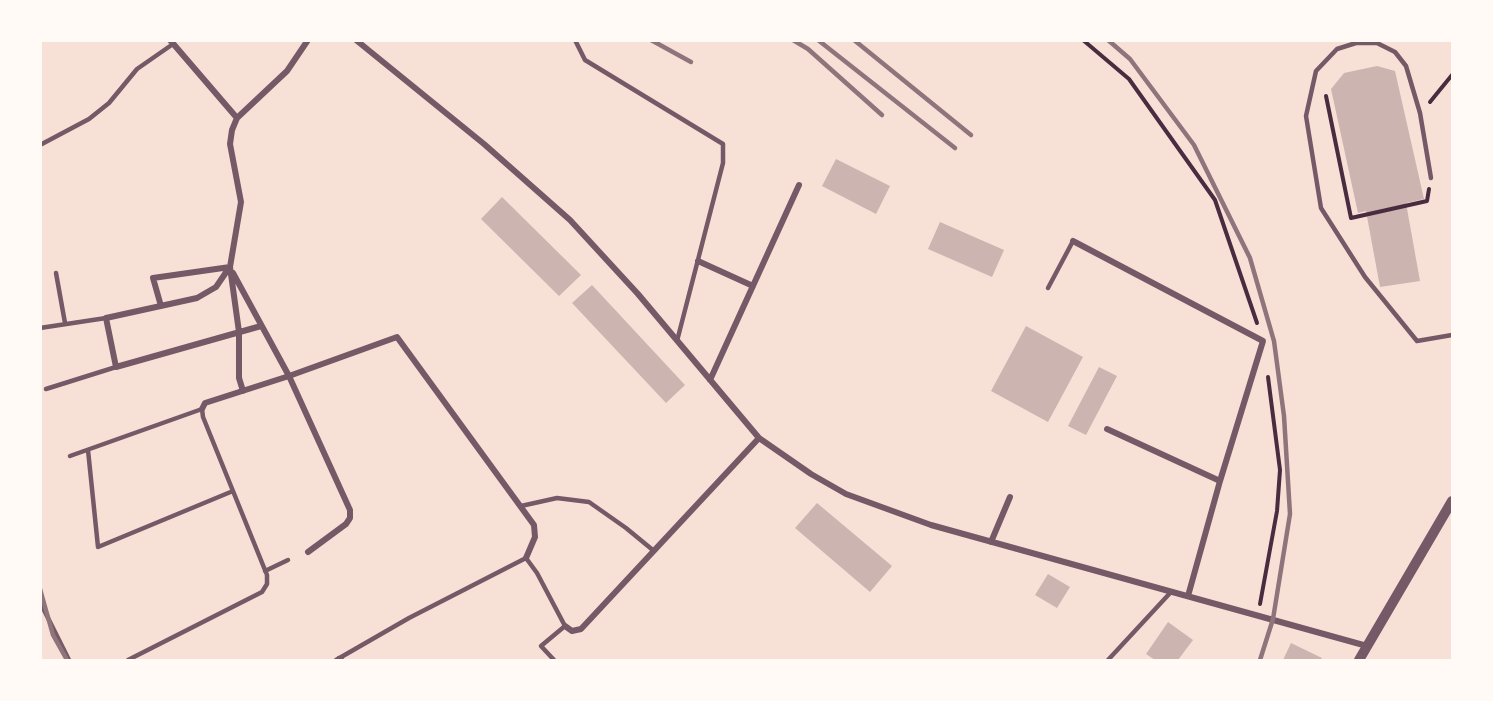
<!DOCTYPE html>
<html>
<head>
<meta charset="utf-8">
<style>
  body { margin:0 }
  #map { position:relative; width:1493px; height:701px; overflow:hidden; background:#f7e1d7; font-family:"PT Sans",sans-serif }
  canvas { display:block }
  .frame { position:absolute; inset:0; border:42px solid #fffaf5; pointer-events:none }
</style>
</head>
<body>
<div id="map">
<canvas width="1493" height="701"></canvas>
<div class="frame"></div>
</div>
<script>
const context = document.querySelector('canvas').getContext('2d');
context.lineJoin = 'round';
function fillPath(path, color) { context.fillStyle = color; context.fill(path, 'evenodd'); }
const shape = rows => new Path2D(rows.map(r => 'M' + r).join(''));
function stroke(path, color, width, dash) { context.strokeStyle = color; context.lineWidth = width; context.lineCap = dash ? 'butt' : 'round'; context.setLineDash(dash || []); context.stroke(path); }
fillPath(shape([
  [1377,66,1395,71,1424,199,1406,203,1420,281,1380,287,1366,211,1358,213,1331,89,1344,73],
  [836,159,890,186,876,214,822,186],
  [502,197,581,275,559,296,481,219],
  [940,222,1004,250,992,277,928,249],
  [592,285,685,385,666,403,572,303],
  [1026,326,1083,357,1048,422,991,391],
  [1099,367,1117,376,1086,435,1068,426],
  [817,503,892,566,870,592,795,528],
  [1048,574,1070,587,1057,608,1035,595],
  [1168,622,1193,640,1178,660,1155,660,1146,654],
  [1291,643,1322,658,1321,660,1283,660]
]), '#ccb4b1');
stroke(shape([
  [1083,40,1129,79,1215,200,1257,323],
  [1326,96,1351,218,1427,201,1429,189],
  [1430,102,1452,75],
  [1260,604,1277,511,1280,470,1268,377]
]), '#4a2c40', 4);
stroke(shape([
  [575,40,585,60,723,144,723,163,677,341],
  [40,145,89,119,109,103,137,69,173,44],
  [1431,178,1420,113,1406,66,1395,52,1377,43,1356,43,1337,49,1316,71,1306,116,1321,208,1365,277,1417,341,1452,335],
  [56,273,65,323],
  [1048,288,1073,241],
  [40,328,106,318],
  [46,389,116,367],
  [88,450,98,547,233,491],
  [70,456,202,409,203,417,267,575,267,584,262,592,128,660],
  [521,506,557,498,589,502,626,528,654,551],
  [265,571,288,560],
  [40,602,69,660],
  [336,660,409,618,526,558,537,573,565,626,541,646,554,660],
  [1108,660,1171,592]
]), '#755966', 4.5);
stroke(shape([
  [170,40,237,118],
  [356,40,484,144,570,220,638,294,759,438,811,474,846,494,931,525,1367,646],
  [1073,241,1263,341,1220,481,1188,596],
  [698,261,753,286],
  [229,268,216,287,197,298,106,318,116,367,261,326],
  [233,273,289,376,350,510,350,518,346,524,308,552],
  [161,306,153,278,230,267],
  [710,380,799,185],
  [243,391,239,378,239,332,230,267,241,202,230,144,232,130,237,118,287,71,308,40],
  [202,409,205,403,289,376,397,337,534,525,535,537,526,558],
  [1107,429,1220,481],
  [991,542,1010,497],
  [565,626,572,631,581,629,759,438],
  [339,659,341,660]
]), '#755966', 6);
stroke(shape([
  [1359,660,1452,501]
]), '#755966', 10);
stroke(shape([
  [651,40,691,62],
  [793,40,808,49,882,115],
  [818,40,955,148],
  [854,40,971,135],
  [1108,40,1130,59,1194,145,1250,258,1274,341,1284,416,1290,514,1273,619,1260,660],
  [40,589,53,635,67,660]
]), '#8f747c', 4.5);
</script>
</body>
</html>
